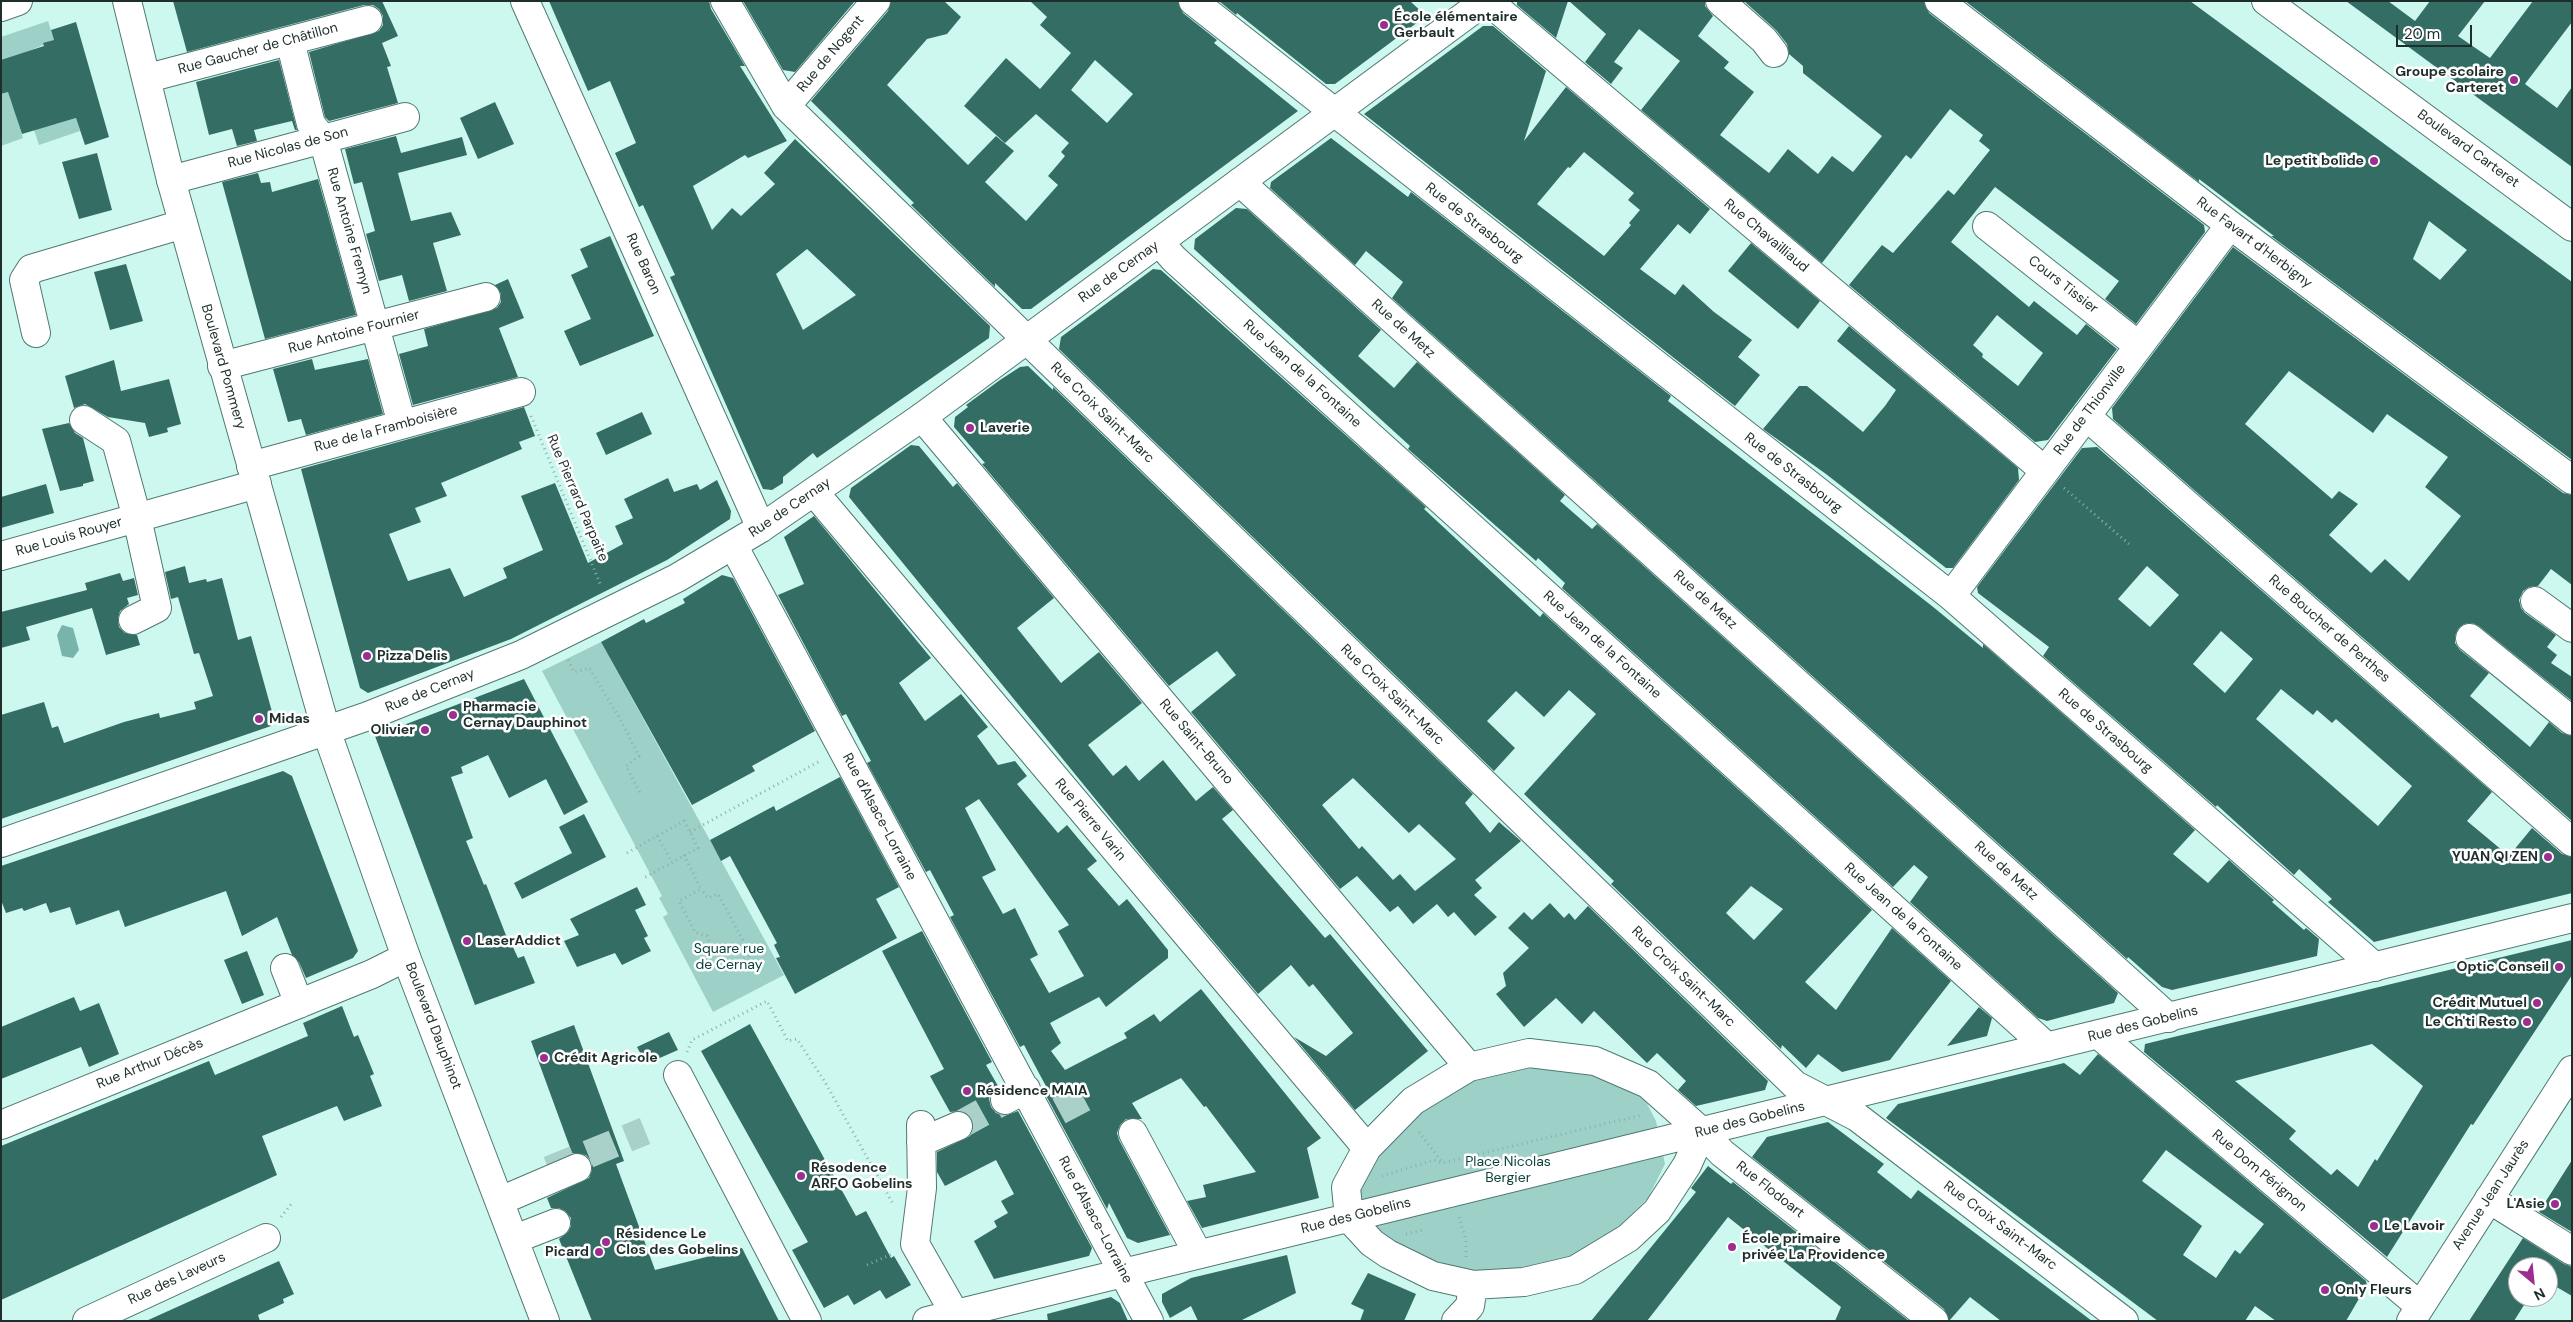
<!DOCTYPE html>
<html>
<head>
<meta charset="utf-8">
<style>
  body { margin:0 }
  #map { position:relative; width:2573px; height:1322px; overflow:hidden; background:#ccf8f0; font-family:"DM Sans",sans-serif }
  canvas { display:block }
  .frame { position:absolute; inset:0; border:2px solid #1d2e2b; pointer-events:none }
  .north { position:absolute; left:2508px; top:1257px; width:50px; height:50px; box-sizing:border-box; background:#fff; border:1px solid #a5abaa; border-radius:50%; rotate:152deg; font-size:14px; font-weight:700; line-height:20px; text-align:center; color:#1d2e2b }
  .north::after { content:''; display:block; margin:auto; width:18px; height:22px; background:#9b2e8f; clip-path:polygon(50% 0,100% 100%,50% 72%,0 100%) }
  .scale { position:absolute; left:2396px; top:25px; width:76px; height:22px; box-sizing:border-box; border:2px solid #1d2e2b; border-top:0; padding-left:6px; font-size:15px; line-height:18px; white-space:nowrap; color:#1d2e2b; -webkit-text-stroke:4px #fff; paint-order:stroke }
</style>
</head>
<body>
<div id="map">
<canvas width="2573" height="1322"></canvas>
<div class="frame"></div>
<div class="north">N</div>
<div class="scale">20 m</div>
</div>
<script>
const context = document.querySelector('canvas').getContext('2d');
context.lineJoin = 'round';
function fillPath(path, color) { context.fillStyle = color; context.fill(path, 'evenodd'); }
const shape = rows => new Path2D(rows.map(r => 'M' + r).join(''));
function stroke(path, color, width, dash) { context.strokeStyle = color; context.lineWidth = width; context.lineCap = dash ? 'butt' : 'round'; context.setLineDash(dash || []); context.stroke(path); }
function drawText(font, color, halo, rows, align = 'center') {
  context.font = font + ' "DM Sans",sans-serif'; context.lineWidth = 5; context.setLineDash([]); context.textBaseline = 'middle'; context.strokeStyle = halo; context.fillStyle = color; for (const [text, x, y, turn = 0] of rows) {
    context.save(); context.translate(x, y); context.rotate((+turn || 0) * Math.PI / 180); context.textAlign = isNaN(turn) ? turn : align; if (halo) context.strokeText(text, 0, 0); context.fillText(text, 0, 0); context.restore();
  }
}
fillPath(shape([
  [48,21,54,40,25,53,56,124,76,118,80,131,39,145,28,112,16,116,23,138,1,146,1,94,8,92,13,107,23,103,1,72,1,37],
  [601,642,784,975,713,1012,663,917,668,914,659,898,662,896,542,671],
  [1529,1062,1591,1070,1640,1090,1656,1121,1665,1164,1648,1198,1616,1229,1570,1257,1502,1276,1429,1264,1377,1236,1353,1183,1416,1107,1468,1076]
]), '#9dd1c8');
fillPath(shape([
  [62,625,73,628,79,650,73,658,62,656,57,635]
]), '#79b4aa');
fillPath(shape([
  [173,1,382,1,398,36,382,43,391,66,387,67,398,103,329,121,325,117,309,52,379,31,383,25,383,16,379,9,373,5,364,5,187,52],
  [549,1,709,1,711,9,745,66,740,66,787,141,748,158,745,155,693,186,712,230,732,208,741,216,775,184,764,173,795,139,990,326,989,338,817,458,813,453,783,477,783,483,772,490,763,489,670,277,675,275,643,205,639,207,615,153,636,143,610,81,588,91],
  [807,249,856,295,803,330,776,274],
  [743,1,855,1,795,72,783,70],
  [891,1,944,1,961,17,947,34,927,39,887,85,968,165,996,136,1014,151,985,182,1026,221,1058,185,1048,176,1065,156,1061,152,1069,143,1036,114,1005,143,964,106,1006,58,1040,89,1071,53,1040,25,1047,17,1030,1,1178,1,1183,13,1217,40,1214,43,1298,111,1031,309,1022,309,995,283,995,287,911,205,914,203,811,101,888,11],
  [1095,60,1133,94,1107,123,1071,90],
  [1219,1,1410,1,1426,16,1335,84,1326,84,1237,13,1236,15],
  [1517,1,1568,1,1556,38,1517,5],
  [1569,1,1705,1,1705,6,1713,16,1698,36,1729,62,1724,68,1754,92,1720,135,1769,173,1788,149,1818,174,1832,156,1853,172,1882,136,1803,73,1803,66,1789,54,1787,44,1776,30,1744,1,1924,1,1929,13,2204,225,2205,232,2136,324,2105,299,2119,281,1995,187,1951,242,2029,307,2034,301,2077,335,2086,324,2117,349,2048,440,2035,442,1849,285,1882,245,1893,253,1948,190,1954,195,1990,150,1979,141,1983,135,1950,109,1911,159,1906,155,1822,263,1641,110,1680,61,1639,29,1614,62,1623,68,1611,84,1585,62,1606,34],
  [1997,315,2043,353,2018,386,1982,357,1983,354,1973,345],
  [1965,1,2190,1,2572,282,2572,460,2271,236,2274,236,2199,179,2199,182],
  [2429,221,2467,250,2440,280,2413,259],
  [2346,1,2388,1,2415,21,2430,1,2485,1,2458,36,2490,58,2533,1,2572,1,2572,22,2525,84,2557,108,2572,87,2572,167],
  [76,22,109,137,85,145,76,118,22,134,8,92,1,94,1,60,44,46,43,43,54,40,51,30],
  [1483,26,1493,26,1546,71,1524,141,1566,87,1710,209,1690,234,1678,224,1640,269,1675,295,1683,284,1714,312,1752,340,1738,357,1760,375,1735,406,1364,114],
  [1584,152,1634,193,1628,200,1640,210,1629,223,1631,225,1604,256,1537,204,1568,167,1570,168],
  [279,60,297,130,295,130,292,121,254,130,257,141,237,146,232,129,209,135,196,82],
  [495,102,514,144,478,159,460,118],
  [396,136,401,153,462,137,467,155,398,173,411,221,451,212,461,235,433,243,447,291,409,301,402,275,379,281,366,234,375,231,362,182,354,184,345,149],
  [1331,138,1408,197,1411,192,1671,396,1668,401,1932,606,1983,648,1983,644,2195,830,2173,854,2208,883,2229,860,2274,900,2272,902,2304,930,2306,928,2319,939,2317,956,2172,990,2162,987,2128,957,2127,959,1392,298,1403,282,1366,251,1355,265,1270,188,1271,182],
  [97,153,112,210,79,219,62,162],
  [258,173,261,183,270,182,272,192,318,179,356,315,265,339,222,182],
  [1236,208,1247,209,1381,330,1358,356,1394,388,1417,362,1565,495,1560,501,1592,529,1597,524,2118,993,2114,1003,2047,1021,2038,1018,1910,902,1928,877,1914,865,1893,887,1562,588,1565,583,1538,558,1536,561,1408,449,1410,446,1194,249,1195,239],
  [610,236,654,336,580,366,564,331,591,319,571,275,588,267,580,249],
  [1751,243,1820,301,1798,329,1728,271],
  [2233,247,2563,493,2572,495,2572,585,2551,569,2538,586,2529,587,2523,591,2519,600,2521,608,2525,613,2556,635,2547,647,2557,655,2551,663,2572,677,2572,701,2479,626,2472,623,2464,624,2458,629,2455,636,2455,643,2460,650,2489,673,2470,696,2530,747,2549,722,2562,733,2572,736,2572,821,2113,419,2112,408],
  [2289,371,2373,433,2387,414,2448,457,2425,487,2461,516,2409,581,2385,559,2371,573,2329,535,2358,504,2339,491,2332,499,2245,424],
  [126,264,143,321,110,330,94,272],
  [1153,269,1161,270,1426,507,1424,509,1524,602,1540,617,1543,613,1872,910,1805,982,1836,1010,1892,928,1951,981,1890,1060,1842,1072,1818,1054,1806,1068,1782,1045,1781,1049,1611,884,1614,881,1524,794,1596,714,1569,690,1544,717,1516,691,1487,721,1515,748,1494,771,1059,349,1061,337],
  [1751,886,1783,909,1754,940,1726,913],
  [508,279,524,318,499,328,518,377,413,405,399,354,428,346,424,329,497,308,501,302,501,294,495,285],
  [1849,326,2018,468,2019,480,1953,568,1946,568,1826,474,1763,429,1799,386,1807,386,1863,432,1885,406,1896,390,1837,341],
  [312,359,315,370,368,359,383,414,306,435,301,419,288,422,273,369],
  [114,360,121,391,169,379,181,424,167,428,168,432,149,437,145,423,108,417,85,404,74,408,65,376],
  [1028,366,1053,390,1053,387,1473,794,1465,803,1490,833,1499,822,1521,841,1475,880,1482,888,1474,895,1497,917,1475,936,1454,912,1448,917,1437,904,1413,924,1398,906,1390,912,1357,876,1340,889,1191,712,1236,675,1217,651,1169,686,982,464,985,463,954,427,955,417,968,407,966,405,1000,380,1020,367],
  [1353,778,1409,833,1419,824,1456,859,1415,891,1400,874,1393,880,1362,846,1359,849,1322,805],
  [524,407,535,436,519,442,522,449,441,483,447,496,415,508,421,522,389,534,408,581,450,568,464,597,507,578,503,568,543,550,521,496,555,483,588,563,623,544,615,526,633,518,624,499,668,478,674,492,697,484,700,490,717,480,731,511,730,519,667,560,511,639,368,693,360,688,301,469],
  [642,412,652,434,606,455,596,433],
  [69,423,75,433,83,438,94,481,83,484,83,486,60,491,42,429],
  [911,445,919,446,953,487,957,483,1054,598,1017,628,1061,683,1099,652,1142,703,1088,745,1113,776,1126,765,1139,781,1163,760,1196,801,1213,787,1233,810,1222,819,1325,938,1330,934,1428,1051,1355,1110,1294,1037,1326,1056,1353,1033,1313,984,1309,987,1291,965,1258,994,1150,866,849,497,851,488],
  [2097,447,2492,792,2467,821,2509,856,2532,828,2562,854,2572,857,2572,893,2374,942,2328,902,2332,899,2299,869,2294,875,2217,805,2216,807,2043,656,2049,647,1978,593,1977,587,2082,448],
  [2147,566,2179,595,2150,627,2118,599],
  [2221,631,2253,659,2225,693,2193,664],
  [2281,689,2313,715,2317,710,2332,723,2336,719,2412,786,2378,826,2256,719],
  [46,484,54,513,1,528,1,497],
  [814,516,931,658,899,683,925,721,961,694,988,727,977,736,998,765,1015,761,1027,776,1017,784,1058,833,1067,825,1097,861,1087,869,1119,906,1127,899,1168,950,1168,958,1106,1007,1099,997,1050,1023,1061,1043,1051,1051,1065,1070,1127,1038,1124,1033,1154,1014,1160,1022,1201,989,1321,1138,1307,1148,1319,1198,1202,1228,1187,1201,1206,1197,1203,1185,1256,1172,1206,1106,1204,1107,1181,1078,1132,1103,1142,1119,1126,1119,1120,1125,1117,1133,1119,1140,1170,1235,1138,1243,1127,1238,1109,1203,1107,1209,1043,1090,1047,1088,1033,1062,1024,1045,1020,1047,950,917,954,915,930,870,926,872,867,763,871,761,846,714,842,716,778,595,804,584,784,537],
  [979,799,1069,925,1058,931,1084,976,1049,993,1030,959,1038,955,1015,908,1003,914,982,877,996,870,965,808],
  [185,566,189,583,206,579,207,582,222,578,238,640,251,636,274,719,271,726,1,819,1,715,44,702,52,728,58,726,64,743,124,722,159,713,160,718,196,709,194,702,213,696,199,653,194,654,178,597,171,599,165,572],
  [120,573,123,581,134,578,138,595,127,598,129,604,120,611,118,619,119,627,125,633,137,635,140,645,106,655,92,608,26,627,30,640,1,648,1,612,87,590,85,583],
  [722,575,733,578,815,731,752,766,755,771,692,805,601,642,644,619,646,623,685,603,683,599],
  [524,679,588,802,564,815,546,779,509,798,488,755,461,767,463,773,451,777,473,838,466,841,484,885,486,884,509,943,511,943,518,958,524,956,535,983,475,1005,375,736],
  [283,771,292,776,358,951,353,958,306,978,299,962,292,955,277,917,242,936,226,891,125,927,119,910,76,925,70,907,50,913,46,903,24,911,22,908,6,913,1,900,1,866],
  [840,777,899,887,876,899,897,938,795,994,776,958,780,957,774,945,777,943,730,856,721,861,710,840,774,806,776,811],
  [584,814,606,857,522,899,514,883,572,853,559,827],
  [637,887,646,905,635,910,648,936,644,938,651,951,622,965,615,953,577,967,564,941,579,935,570,919],
  [1550,903,1564,918,1569,913,1575,920,1588,906,1768,1081,1765,1090,1696,1106,1678,1090,1686,1081,1657,1053,1647,1063,1594,1011,1582,1024,1556,998,1524,1027,1496,994,1506,986,1503,973,1529,948,1508,928,1524,912,1532,920],
  [922,931,992,1062,986,1065,998,1086,992,1092,989,1099,991,1107,996,1113,1004,1116,1018,1111,1092,1248,1089,1256,994,1279,974,1241,997,1227,994,1221,1008,1213,1001,1201,1014,1194,996,1160,945,1186,937,1172,937,1152,970,1136,973,1128,972,1120,968,1114,960,1111,950,1112,930,1076,944,1069,882,951],
  [2572,940,2572,975,2473,1125,2471,1124,2387,1257,2144,1052,2145,1044],
  [2372,1044,2423,1086,2377,1161,2375,1159,2358,1187,2337,1169,2331,1175,2289,1139,2296,1131,2235,1081],
  [247,951,264,995,242,1004,224,960],
  [74,997,80,1011,99,1003,119,1054,89,1067,81,1047,1,1079,1,1027],
  [342,1006,354,1037,358,1035,374,1074,370,1076,382,1106,344,1121,337,1106,262,1136,277,1175,1,1300,1,1146,209,1061,215,1075,308,1036,303,1023],
  [1979,1007,1992,1018,1987,1036,1947,1046],
  [750,1024,856,1216,866,1211,891,1258,894,1256,911,1285,886,1299,880,1290,854,1305,848,1295,824,1308,792,1250,808,1242,701,1051],
  [574,1025,624,1161,616,1164,655,1270,742,1248,779,1321,592,1321,559,1239,568,1232,571,1226,571,1218,565,1211,559,1208,551,1208,547,1198,589,1178,592,1170,592,1162,586,1155,572,1153,531,1041],
  [669,1032,678,1050,646,1064,637,1047],
  [2098,1054,2366,1281,2367,1285,2346,1321,2276,1321,2255,1306,2245,1321,2158,1321,1886,1118,1898,1104,2064,1063,2080,1075],
  [2166,1150,2264,1224,2240,1254,2235,1250,2216,1278,2183,1255,2202,1226,2142,1181],
  [1828,1122,1884,1164,1877,1172,1911,1199,1918,1190,2092,1321,2001,1321,1970,1297,1949,1321,1944,1309,1752,1157,1767,1137],
  [2572,1160,2572,1232,2539,1212],
  [1708,1166,1731,1184,1733,1182,1909,1321,1835,1321,1841,1307,1728,1217,1647,1321,1591,1321,1696,1192,1691,1188],
  [2523,1238,2564,1264,2572,1267,2572,1296,2548,1282,2548,1267,2518,1267,2518,1297,2529,1297,2514,1321,2469,1321],
  [1287,1255,1296,1293,1240,1321,1198,1321,1191,1306,1170,1318,1162,1302,1162,1294,1191,1278],
  [279,1261,294,1294,283,1299,284,1303,258,1315,260,1321,146,1321],
  [1368,1273,1416,1294,1404,1321,1360,1321,1364,1310,1351,1304],
  [1111,1297,1120,1303,1128,1321,1048,1321,1047,1314]
]), '#336d64');
stroke(shape([
  [1059,1111,1091,1094],
  [958,1126,1005,1100],
  [549,1170,645,1131]
]), '#a9d0c9', 28, [28, 14]);
const minor = shape([
  [525,1,761,528],
  [725,1,786,106,1795,1085,1857,1117,2124,1321],
  [1193,1,1951,596,2375,967],
  [1488,1,2045,471],
  [1720,1,1764,40,1774,53],
  [1939,1,2230,225,2572,480],
  [2266,1,2572,227],
  [1,7,18,1],
  [290,41,311,124,323,139,402,424],
  [148,78,368,20],
  [786,106,876,1],
  [171,180,405,117],
  [1240,182,2169,1018],
  [1987,226,2139,346],
  [1159,242,1174,259,2047,1047],
  [36,333,24,280,31,269,183,224],
  [222,366,486,297],
  [2086,416,2572,842],
  [922,417,1469,1067],
  [84,420,116,441,137,518,157,608,133,620],
  [251,466,521,392],
  [814,492,1367,1148],
  [733,545,1149,1321],
  [1,556,257,484],
  [1951,596,2230,225],
  [2535,601,2572,628],
  [2470,638,2572,721],
  [285,968,299,1004],
  [2099,1035,2420,1306],
  [678,1075,807,1321],
  [1005,1100,1026,1089],
  [1,1125,372,974,406,957],
  [921,1125,922,1188,915,1244,955,1314],
  [1702,1132,1687,1165,1657,1211,1628,1238,1575,1270,1524,1282,1473,1285,1433,1276,1388,1254,1372,1243,1349,1218,1346,1187,1367,1148,1413,1101,1469,1067,1529,1053,1595,1061,1648,1084,1702,1132,1722,1153,1934,1321],
  [1133,1133,1198,1254],
  [921,1142,958,1126],
  [2489,1199,2572,1251],
  [500,1201,577,1168],
  [515,1239,556,1223],
  [87,1321,266,1238],
  [927,1321,2572,918],
  [1456,1321,1470,1306,1473,1285]
]);
const major = shape([
  [127,1,171,180,326,730,406,957,545,1321],
  [1,843,368,716,521,655,677,578,761,528,922,417,1485,1],
  [2411,1321,2572,1070]
]);
stroke(minor, '#507871', 30);
stroke(major, '#507871', 30);
stroke(shape([
  [531,416,601,586],
  [2064,488,2129,544],
  [568,660,574,672,589,668,619,717,639,756,626,766,641,795],
  [690,832,820,761],
  [657,836,672,862],
  [627,853,684,821,690,832,698,848,642,879],
  [684,855,701,889,679,901,695,932,707,936,724,969,751,955,718,894,708,898,701,889],
  [687,1052,692,1040,767,1001,788,1041,797,1039,825,1082,893,1204],
  [1419,1132,1441,1161],
  [1382,1176,1434,1160,1442,1163,1642,1115],
  [281,1217,292,1203],
  [1459,1217,1466,1240,1466,1257],
  [1406,1234,1422,1230],
  [867,1265,892,1254]
]), '#8dafa9', 3, [1, 4]);
stroke(minor, '#fff', 28);
stroke(major, '#fff', 28);
for (const [x, y, r, color] of [
  [1384,25,5,"#9b2e8f"],
  [2514,80,5,"#9b2e8f"],
  [2374,161,5,"#9b2e8f"],
  [970,428,5,"#9b2e8f"],
  [367,656,5,"#9b2e8f"],
  [453,715,5,"#9b2e8f"],
  [259,719,5,"#9b2e8f"],
  [425,730,5,"#9b2e8f"],
  [2548,857,5,"#9b2e8f"],
  [467,941,5,"#9b2e8f"],
  [2559,967,5,"#9b2e8f"],
  [2537,1003,5,"#9b2e8f"],
  [2527,1022,5,"#9b2e8f"],
  [544,1058,5,"#9b2e8f"],
  [967,1091,5,"#9b2e8f"],
  [801,1176,5,"#9b2e8f"],
  [2555,1204,5,"#9b2e8f"],
  [2374,1226,5,"#9b2e8f"],
  [606,1242,5,"#9b2e8f"],
  [1732,1247,5,"#9b2e8f"],
  [599,1252,5,"#9b2e8f"],
  [2325,1290,5,"#9b2e8f"]
]) { const dot = new Path2D(); dot.arc(x, y, r, 0, 2 * Math.PI); context.fillStyle = color; context.fill(dot); stroke(dot, '#fff', 2); }
drawText('bold 14px', '#1d2e2b', '#fff', [
  ["École élémentaire",1394,17],
  ["Gerbault",1394,33],
  ["Groupe scolaire",2504,72,"right"],
  ["Carteret",2504,88,"right"],
  ["Le petit bolide",2364,161,"right"],
  ["Laverie",980,428],
  ["Pizza Delis",377,656],
  ["Pharmacie",463,707],
  ["Cernay Dauphinot",463,723],
  ["Midas",269,719],
  ["Olivier",415,730,"right"],
  ["YUAN QI ZEN",2538,857,"right"],
  ["LaserAddict",477,941],
  ["Optic Conseil",2549,967,"right"],
  ["Crédit Mutuel",2527,1003,"right"],
  ["Le Ch'ti Resto",2517,1022,"right"],
  ["Crédit Agricole",554,1058],
  ["Résidence MAIA",977,1091],
  ["Résodence",811,1168],
  ["ARFO Gobelins",811,1184],
  ["L'Asie",2545,1204,"right"],
  ["Le Lavoir",2384,1226],
  ["Résidence Le",616,1234],
  ["Clos des Gobelins",616,1250],
  ["École primaire",1742,1239],
  ["privée La Providence",1742,1255],
  ["Picard",589,1252,"right"],
  ["Only Fleurs",2335,1290]
], 'left');
drawText('14px', '#1d2e2b', '#fff', [
  ["Rue Gaucher de Châtillon",258,49,-15],
  ["Rue de Nogent",831,54,-50],
  ["Rue Nicolas de Son",288,148,-15],
  ["Boulevard Carteret",2468,149,36],
  ["Rue de Strasbourg",1474,223,38],
  ["Rue Antoine Fremyn",349,231,74],
  ["Rue Chavailliaud",1766,236,40],
  ["Rue Favart d'Herbigny",2254,243,37],
  ["Rue Baron",643,264,66],
  ["Rue de Cernay",1119,272,-36],
  ["Cours Tissier",2063,285,38],
  ["Rue de Metz",1403,329,42],
  ["Rue Antoine Fournier",354,332,-15],
  ["Boulevard Pommery",223,367,74],
  ["Rue Jean de la Fontaine",1302,374,42],
  ["Rue de Thionville",2090,410,-53],
  ["Rue Croix Saint-Marc",1102,413,44],
  ["Rue de la Framboisière",386,429,-15],
  ["Rue de Strasbourg",1793,473,38],
  ["Rue Pierrard Parpaite",577,498,67],
  ["Rue de Cernay",790,508,-34],
  ["Rue Louis Rouyer",69,537,-16],
  ["Rue de Metz",1705,600,42],
  ["Rue Boucher de Perthes",2329,629,41],
  ["Rue Jean de la Fontaine",1602,645,42],
  ["Rue de Cernay",430,691,-22],
  ["Rue Croix Saint-Marc",1392,695,44],
  ["Rue de Strasbourg",2105,731,41],
  ["Rue Saint-Bruno",1196,742,50],
  ["Rue d'Alsace-Lorraine",879,817,62],
  ["Rue Pierre Varin",1090,820,50],
  ["Rue de Metz",2006,871,42],
  ["Rue Jean de la Fontaine",1903,917,42],
  ["Rue Croix Saint-Marc",1683,977,44],
  ["Rue des Gobelins",2143,1024,-14],
  ["Boulevard Dauphinot",433,1026,69],
  ["Rue Arthur Décès",150,1064,-22],
  ["Rue des Gobelins",1750,1120,-14],
  ["Rue Dom Pérignon",2259,1171,40],
  ["Rue Flodoart",1770,1190,38],
  ["Avenue Jean Jaurès",2491,1195,-57],
  ["Rue des Gobelins",1356,1216,-14],
  ["Rue d'Alsace-Lorraine",1095,1220,62],
  ["Rue Croix Saint-Marc",2000,1226,37],
  ["Rue des Laveurs",177,1279,-25]
]);
drawText('14px', '#0c433c', '#fff', [
  ["Square rue",729,949],
  ["de Cernay",729,965],
  ["Place Nicolas",1508,1162],
  ["Bergier",1508,1178]
]);
</script>
</body>
</html>
